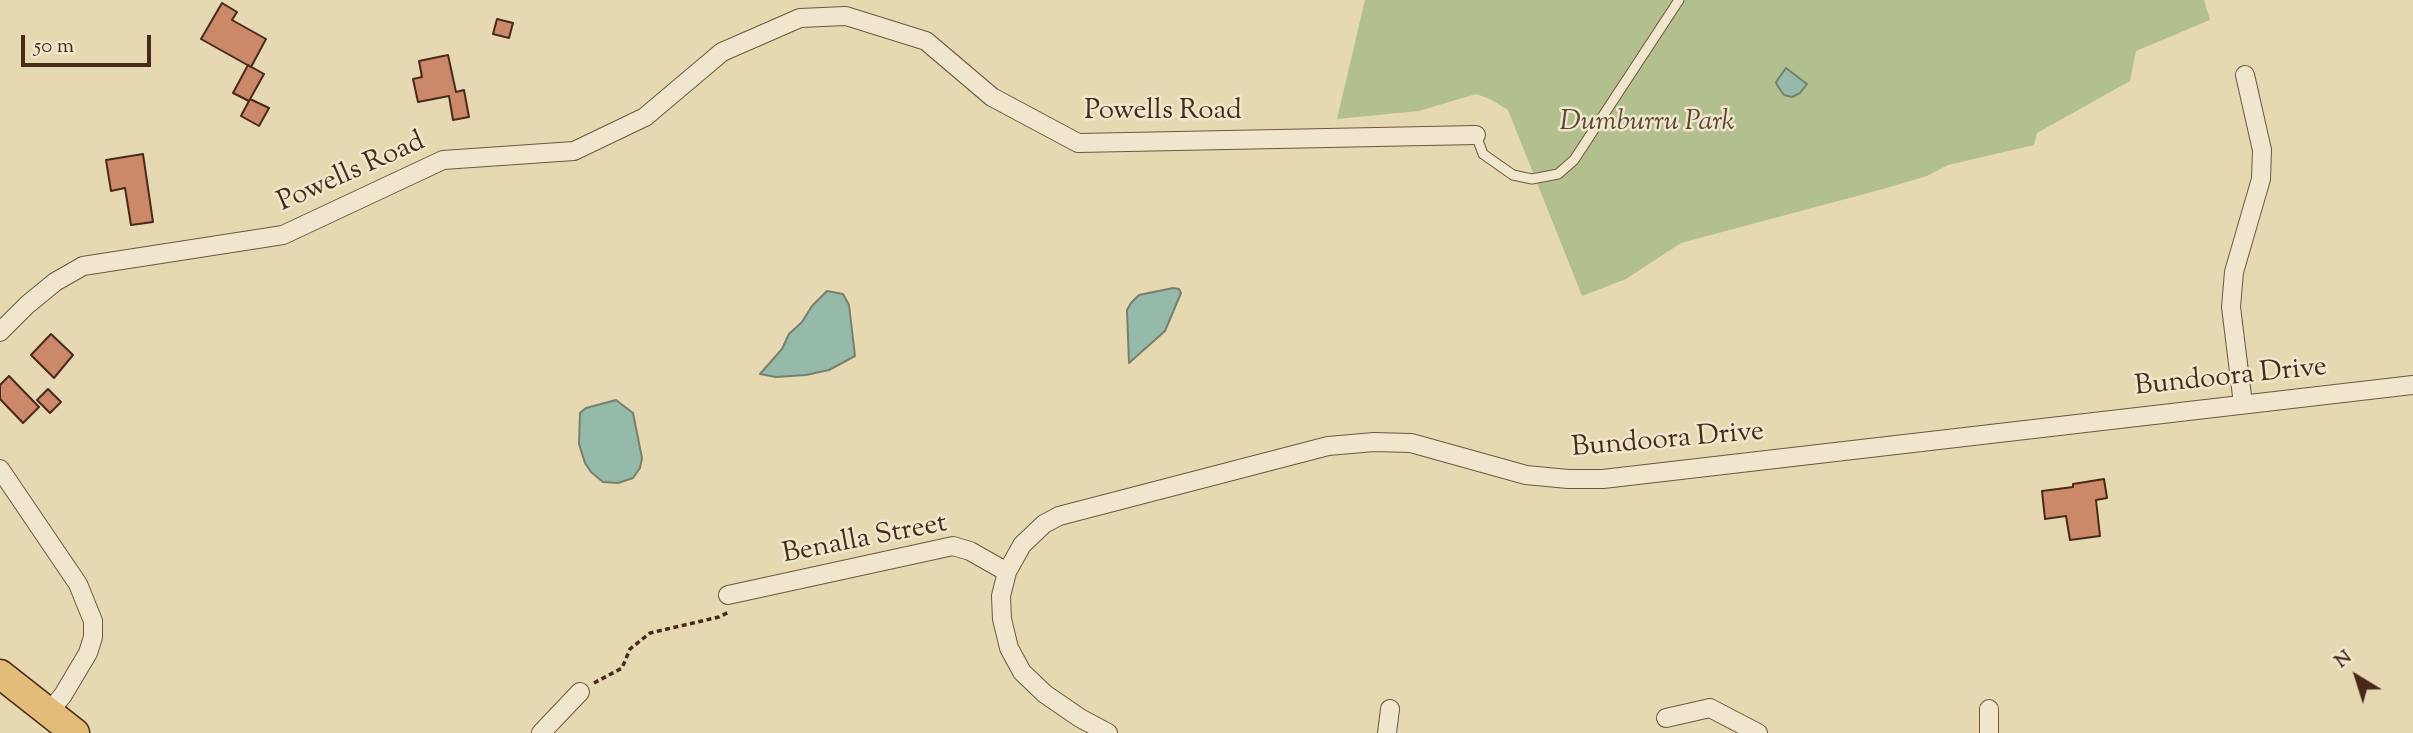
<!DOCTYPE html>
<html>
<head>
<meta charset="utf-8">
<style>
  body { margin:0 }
  #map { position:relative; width:2413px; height:733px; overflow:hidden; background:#e6d9b2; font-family:"Sorts Mill Goudy",serif }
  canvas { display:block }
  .north { position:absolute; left:2322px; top:642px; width:70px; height:70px; -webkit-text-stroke:5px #efe6cd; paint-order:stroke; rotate:322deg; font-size:19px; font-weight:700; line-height:28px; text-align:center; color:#49291a }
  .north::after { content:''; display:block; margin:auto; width:24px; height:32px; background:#49291a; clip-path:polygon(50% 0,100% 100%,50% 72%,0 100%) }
  .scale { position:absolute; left:21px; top:35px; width:130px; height:32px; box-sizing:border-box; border:4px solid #49291a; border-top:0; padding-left:9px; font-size:21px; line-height:24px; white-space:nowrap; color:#49291a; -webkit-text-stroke:5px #efe6cd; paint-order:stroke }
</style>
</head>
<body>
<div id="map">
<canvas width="2413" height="733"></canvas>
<div class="north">N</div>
<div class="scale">50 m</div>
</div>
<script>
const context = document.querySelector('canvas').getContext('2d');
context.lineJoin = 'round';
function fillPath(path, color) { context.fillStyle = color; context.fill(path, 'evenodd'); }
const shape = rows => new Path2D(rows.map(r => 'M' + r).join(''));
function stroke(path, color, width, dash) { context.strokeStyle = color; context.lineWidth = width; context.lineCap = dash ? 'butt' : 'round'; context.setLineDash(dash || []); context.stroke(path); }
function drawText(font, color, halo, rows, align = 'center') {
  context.font = font + ' "Sorts Mill Goudy",serif'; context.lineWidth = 5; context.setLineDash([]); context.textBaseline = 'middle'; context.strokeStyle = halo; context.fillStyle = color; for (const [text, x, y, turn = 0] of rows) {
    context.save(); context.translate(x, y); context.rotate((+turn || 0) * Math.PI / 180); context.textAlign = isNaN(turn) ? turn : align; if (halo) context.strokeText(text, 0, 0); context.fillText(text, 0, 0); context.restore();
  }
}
fillPath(shape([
  [1365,0,2204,0,2210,20,2136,51,2130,81,2037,133,2034,145,1948,165,1927,176,1883,189,1681,243,1626,279,1582,296,1508,110,1490,99,1476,94,1419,111,1337,119]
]), '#b2c08e');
const water = shape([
  [1786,68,1807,84,1800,93,1792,97,1784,95,1777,85,1776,82,1786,68],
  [1173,288,1179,289,1181,293,1165,331,1129,363,1127,310,1131,303,1139,295,1173,288],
  [827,291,843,294,849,305,855,356,829,370,806,375,776,377,760,374,782,349,789,334,802,322,812,306,827,291],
  [616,400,633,413,642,458,640,468,633,478,618,483,603,482,591,472,585,463,579,444,580,413,586,408,616,400]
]);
fillPath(water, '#96baaa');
stroke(water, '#778070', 2);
const building = shape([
  [222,3,237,12,232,20,266,39,251,67,201,39,222,3],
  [497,19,513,23,509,38,493,34,497,19],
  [448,55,456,92,464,90,469,117,453,120,449,96,418,102,413,79,422,77,419,61,448,55],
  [248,65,264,74,249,101,233,93,248,65],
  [250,99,269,108,259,126,241,116,250,99],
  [143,154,153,222,131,225,125,188,111,191,106,160,143,154],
  [51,334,73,355,54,378,31,355,51,334],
  [9,376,39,407,23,423,0,399,0,385,9,376],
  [48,389,61,402,50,413,37,400,48,389],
  [2104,479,2107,498,2096,500,2100,536,2070,540,2066,516,2045,519,2042,491,2073,487,2073,484,2104,479]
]);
fillPath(building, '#cb896a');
stroke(building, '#49291a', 2);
const service = shape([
  [1476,135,1483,154,1513,175,1532,179,1558,174,1574,160,1679,0]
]);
const minor = shape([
  [0,332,27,305,55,282,83,266,283,235,443,160,574,151,645,117,722,52,800,18,846,16,926,41,992,97,1078,143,1476,135],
  [2243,404,2231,307,2234,272,2261,179,2262,150,2245,75],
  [0,469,78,584,93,621,93,637,88,653,63,695,49,712],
  [728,595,953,546,970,551,1007,572],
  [1989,709,1989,733],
  [1666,718,1710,708,1758,733],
  [541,733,580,692],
  [1108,733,1080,718,1045,694,1022,672,1009,648,1002,619,1001,596,1007,572,1022,545,1044,524,1059,516,1328,446,1374,442,1411,443,1526,475,1568,479,1603,479,2413,385],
  [1387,733,1390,709]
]);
const primary = shape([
  [0,674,75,733]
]);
stroke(service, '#705540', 11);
stroke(minor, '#705540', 20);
stroke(primary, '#49291a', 31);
stroke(shape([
  [594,683,622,668,630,649,650,633,719,617,729,612]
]), '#49291a', 3.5, [5, 3.5]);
stroke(service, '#efe6cd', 9);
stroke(minor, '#efe6cd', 18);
stroke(primary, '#e3bc79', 28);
drawText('28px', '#49291a', '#efe6cd', [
  ["Powells Road",1163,113],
  ["Powells Road",352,174,-24],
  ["Bundoora Drive",2231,379,-6],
  ["Bundoora Drive",1668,442,-5],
  ["Benalla Street",865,541,-11]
]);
drawText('italic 28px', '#5e4731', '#efe6cd', [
  ["Dumburru Park",1647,124]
]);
</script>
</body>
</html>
